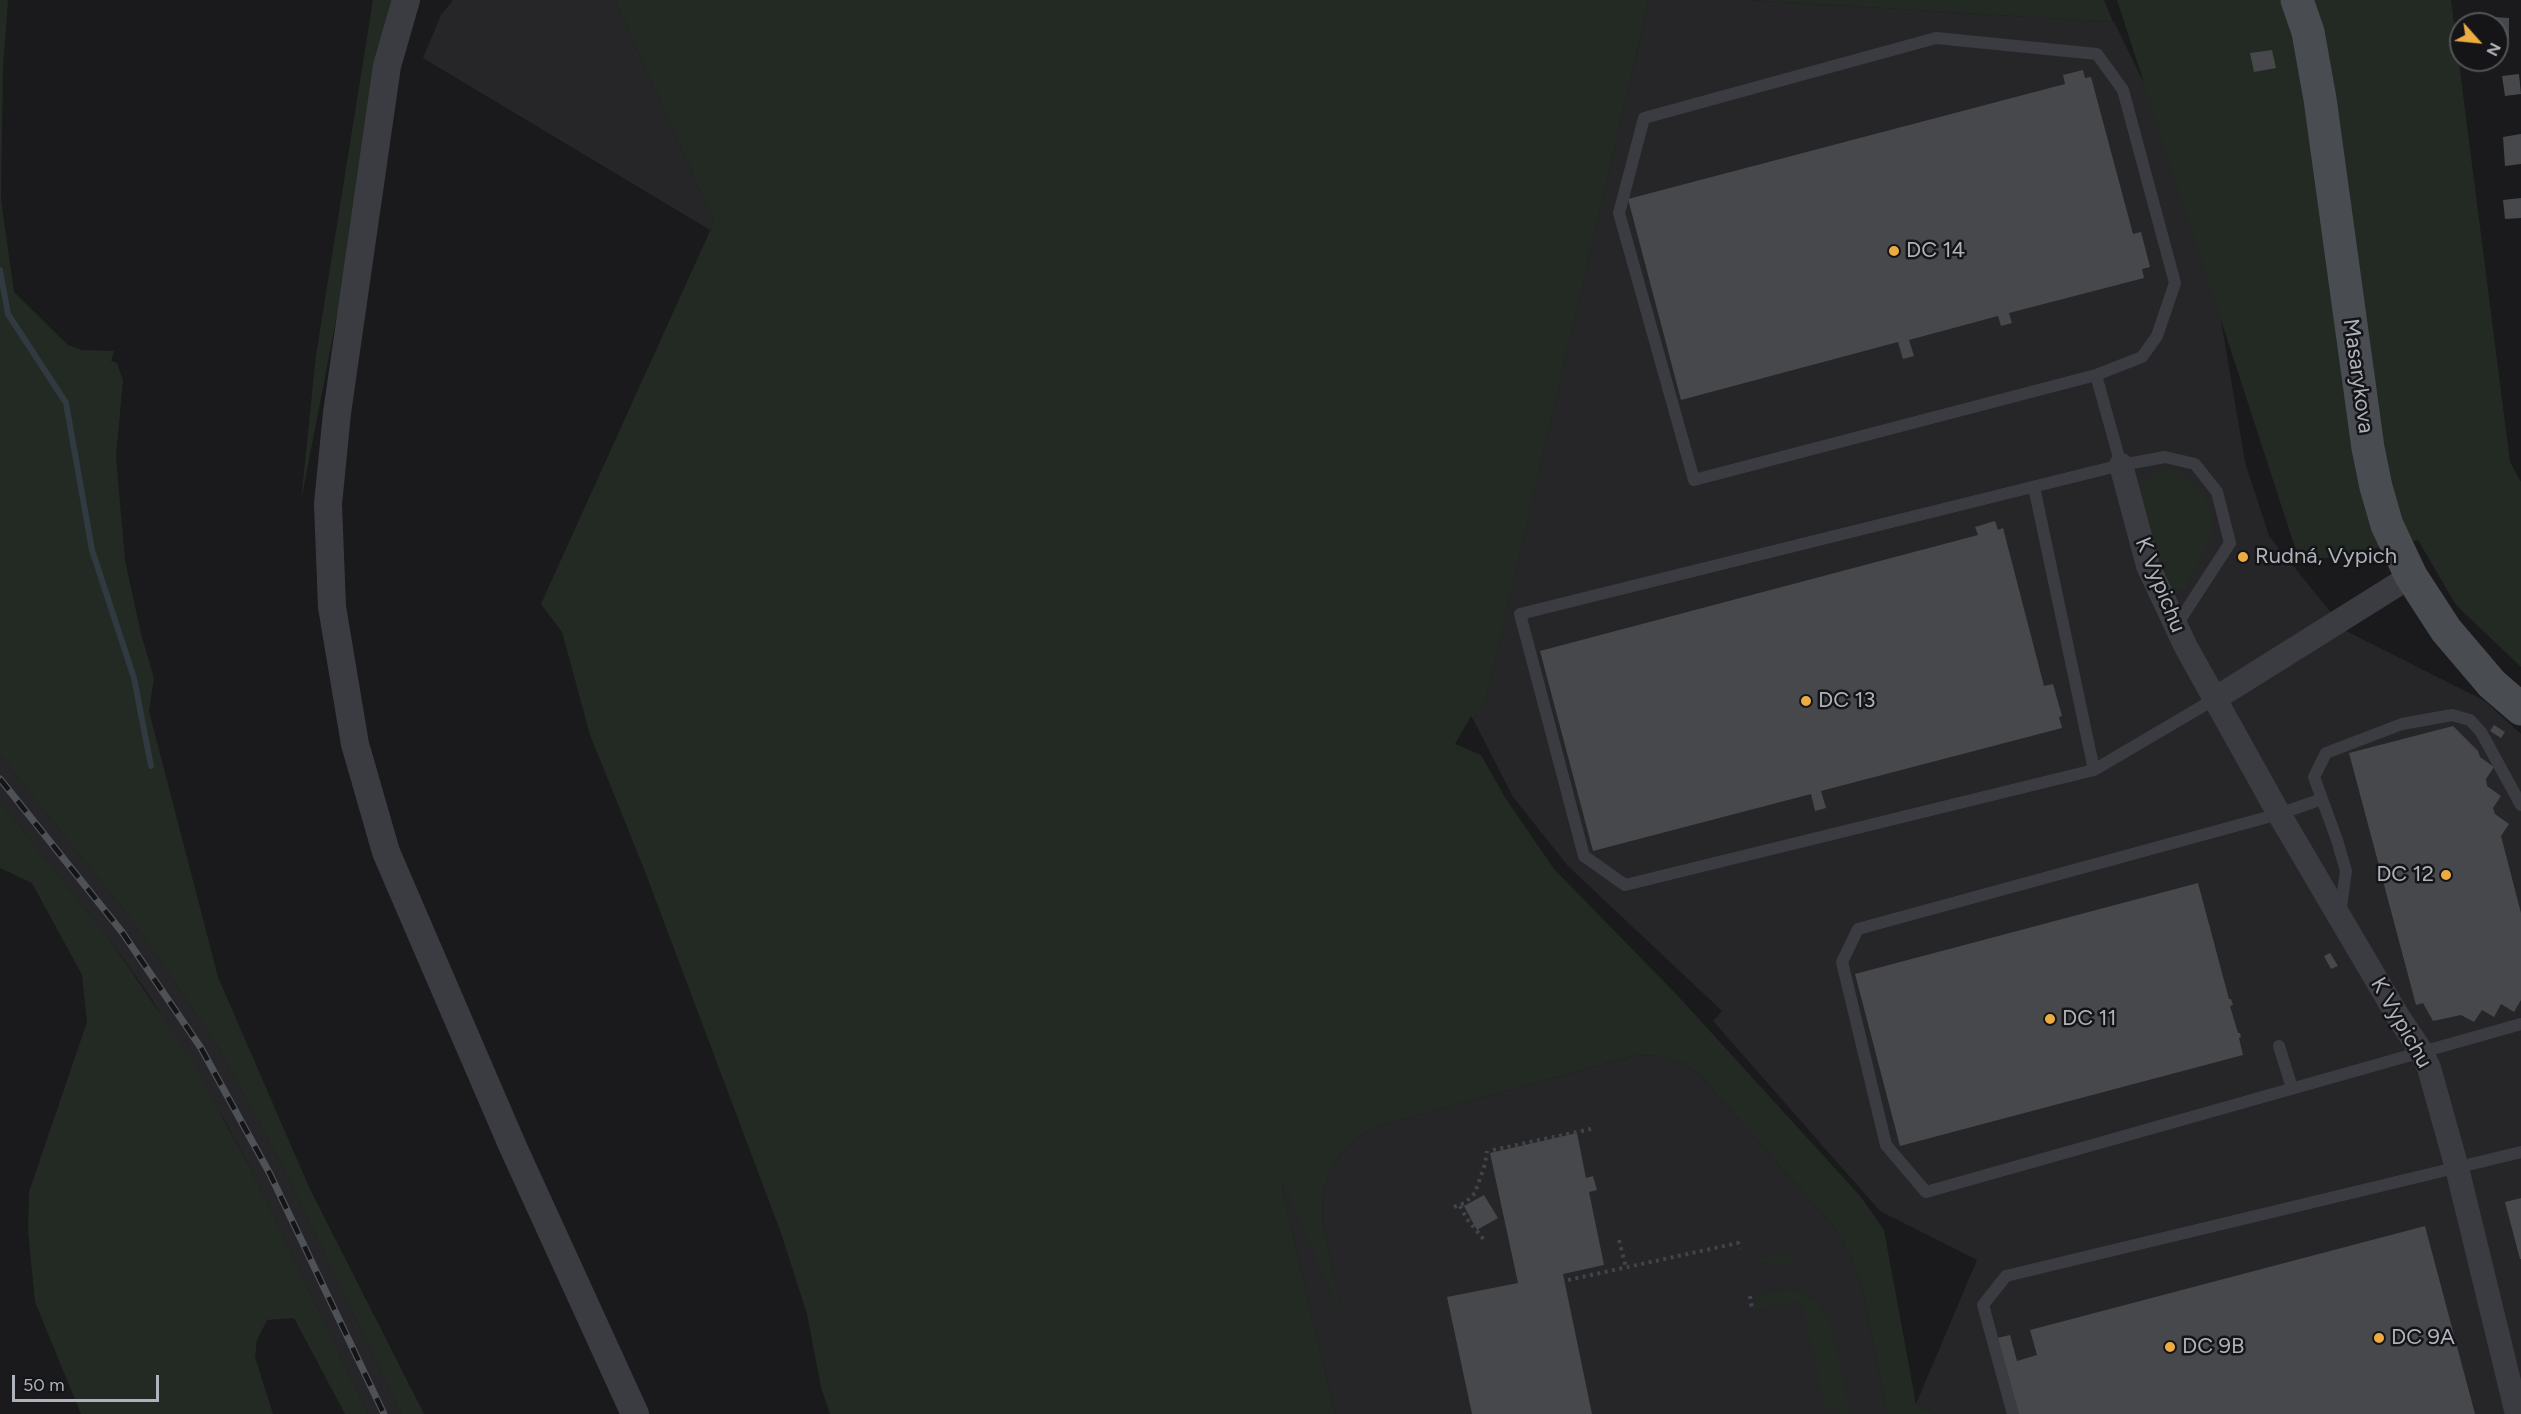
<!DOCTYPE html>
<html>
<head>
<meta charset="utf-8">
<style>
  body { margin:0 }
  #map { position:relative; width:2521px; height:1414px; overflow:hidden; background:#1a1a1c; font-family:Figtree,sans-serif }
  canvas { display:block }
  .north { position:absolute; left:2449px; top:12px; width:60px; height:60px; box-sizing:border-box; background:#151517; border:2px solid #525459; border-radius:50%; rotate:117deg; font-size:16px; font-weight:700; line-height:24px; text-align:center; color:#adb2bb }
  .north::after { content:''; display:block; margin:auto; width:21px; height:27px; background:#ecac42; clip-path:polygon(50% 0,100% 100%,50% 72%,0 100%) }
  .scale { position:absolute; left:12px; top:1375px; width:147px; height:27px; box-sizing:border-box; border:3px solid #adb2bb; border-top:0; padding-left:8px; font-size:18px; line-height:21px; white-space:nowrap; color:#adb2bb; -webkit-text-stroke:4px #151517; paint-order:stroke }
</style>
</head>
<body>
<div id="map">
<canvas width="2521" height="1414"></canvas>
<div class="north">N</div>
<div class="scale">50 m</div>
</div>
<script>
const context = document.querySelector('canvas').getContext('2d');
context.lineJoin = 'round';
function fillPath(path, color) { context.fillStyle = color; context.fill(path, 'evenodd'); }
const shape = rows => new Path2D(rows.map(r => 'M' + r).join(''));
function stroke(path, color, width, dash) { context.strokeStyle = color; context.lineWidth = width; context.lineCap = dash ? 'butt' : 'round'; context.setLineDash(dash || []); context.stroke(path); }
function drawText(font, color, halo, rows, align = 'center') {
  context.font = font + ' Figtree,sans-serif'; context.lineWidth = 5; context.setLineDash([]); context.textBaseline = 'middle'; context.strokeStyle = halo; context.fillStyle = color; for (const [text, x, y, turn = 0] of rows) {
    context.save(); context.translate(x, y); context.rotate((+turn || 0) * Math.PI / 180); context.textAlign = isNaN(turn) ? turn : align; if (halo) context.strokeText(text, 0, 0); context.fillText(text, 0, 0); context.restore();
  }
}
fillPath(shape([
  [453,0,615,0,714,222,710,230,423,58,441,15],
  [1649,0,1750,0,2114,22,2177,150,2206,232,2245,462,2269,536,2346,631,2485,701,2521,734,2521,1414,1935,1414,1916,1404,1977,1260,1880,1211,1713,1021,1722,1011,1568,866,1513,797,1473,719,1485,702],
  [0,755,134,923,214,1040,283,1167,401,1414,368,1414,257,1181,224,1119,149,995,110,940,0,802],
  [1654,1055,1670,1058,1685,1064,1698,1073,1835,1228,1850,1255,1862,1285,1887,1414,1335,1414,1282,1189,1283,1181,1342,1316,1322,1218,1323,1192,1330,1171,1342,1152,1358,1137,1378,1126,1633,1056]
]), '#262629');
fillPath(shape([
  [0,0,8,0,3,68,1,199,14,292,68,345,82,350,114,351,111,361,117,363,123,380,116,457,125,560,141,634,154,678,149,711,218,977,309,1187,424,1414,401,1414,283,1167,214,1040,134,923,0,755],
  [373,0,402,0,368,155,301,501,316,355],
  [615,0,1649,0,1485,703,1473,719,1471,716,1455,744,1481,755,1506,799,1554,869,1678,996,1861,1197,1884,1230,1916,1404,1935,1414,1887,1414,1862,1285,1850,1255,1835,1228,1698,1073,1685,1064,1670,1058,1654,1055,1633,1056,1378,1126,1358,1137,1342,1152,1330,1171,1323,1192,1322,1218,1343,1320,1283,1182,1282,1189,1335,1414,830,1414,821,1387,807,1314,781,1233,644,869,590,735,562,632,541,604,714,222],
  [1751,0,2104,0,2113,22],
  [2117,0,2451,0,2510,462,2521,482,2521,667,2456,605,2418,540,2300,563],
  [2166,469,2182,474,2199,488,2212,513,2212,529,2204,552,2185,587,2175,592,2163,588,2140,491,2154,474],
  [0,802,110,940,189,1056,257,1181,368,1414,345,1414,294,1318,267,1320,257,1340,255,1357,273,1414,81,1414,35,1302,28,1232,29,1192,87,1022,82,975,32,883,0,868],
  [1786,1253,1799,1266,1771,1261,1753,1264,1752,1260],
  [1790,1290,1800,1292,1815,1301,1828,1319,1839,1359,1850,1414,1838,1414,1837,1409,1826,1411,1802,1301,1756,1309,1754,1295]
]), '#222a23');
stroke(shape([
  [0,270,8,314,66,403,92,550,134,678,151,766]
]), '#303a40', 6);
fillPath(shape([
  [2494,17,2509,18,2509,38,2497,38,2497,24,2494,24],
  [2272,50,2276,68,2254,72,2250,53],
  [2083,70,2085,78,2091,77,2133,234,2141,232,2150,267,2142,269,2144,278,2009,313,2012,323,2001,326,1998,316,1909,340,1914,356,1903,359,1898,342,1681,400,1628,199,2065,84,2063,75],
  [2519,74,2521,94,2505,96,2502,76],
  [2521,134,2521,164,2505,166,2503,137],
  [2521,198,2521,218,2505,219,2503,200],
  [1995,521,1998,530,2003,528,2044,686,2053,684,2062,716,2059,717,2062,728,1821,791,1826,808,1815,811,1811,794,1593,851,1540,651,1978,535,1975,527],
  [2494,725,2505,732,2501,738,2490,731],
  [2453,726,2478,751,2480,757,2494,767,2486,779,2487,786,2501,796,2493,808,2495,814,2509,824,2501,836,2521,913,2521,1000,2514,1012,2501,1004,2494,1017,2482,1010,2474,1022,2461,1015,2433,1021,2423,1003,2416,1005,2349,753],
  [2198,883,2229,999,2231,999,2233,1005,2230,1006,2238,1033,2240,1033,2241,1037,2239,1038,2243,1055,1900,1146,1855,974],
  [2330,953,2338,966,2331,969,2324,956],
  [1577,1133,1586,1178,1593,1176,1597,1190,1589,1192,1604,1265,1563,1274,1592,1414,1472,1414,1447,1297,1518,1283,1490,1153],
  [1484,1195,1498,1218,1477,1230,1464,1206],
  [2521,1198,2521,1259,2520,1259,2505,1202],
  [2425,1226,2475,1414,2017,1414,1997,1338,2010,1335,2017,1361,2037,1355,2030,1330]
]), '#47484c');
stroke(shape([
  [1493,1150,1591,1129],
  [1460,1206,1467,1219,1485,1241],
  [1454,1207,1465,1203,1475,1193,1485,1164,1487,1151],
  [1619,1240,1626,1268],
  [1568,1280,1738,1243,1740,1249],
  [1750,1296,1752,1309]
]), '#414448', 4, [3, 4.5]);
stroke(shape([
  [1936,38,2097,54,2123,90,2175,283,2157,336,2142,357,2096,375,1694,480,1619,213,1644,118,1936,38],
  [2096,375,2121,465],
  [2034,487,2094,770],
  [2176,626,2230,543,2217,492,2195,464,2165,457,2121,465,1520,614,1584,856,1625,885,2094,770,2213,700],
  [2322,799,2279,814,1858,929,1842,962,1886,1145,1926,1192,2521,1024],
  [2340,914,2346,871,2337,840,2314,777,2326,753,2402,724,2452,715,2470,720,2481,732,2521,805],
  [2279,1046,2292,1088],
  [2013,1414,1983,1305,2006,1276,2521,1152]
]), '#3b3c41', 12);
stroke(shape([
  [2121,465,2148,566,2186,647,2279,814,2399,1018,2421,1051,2429,1068,2457,1168,2517,1414],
  [2213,700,2411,576]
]), '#3b3c41', 24);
stroke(shape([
  [406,0,387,66,337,413,328,504,332,607,355,744,386,852,513,1147,635,1414]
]), '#3b3c41', 28);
stroke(shape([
  [2297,0,2308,32,2320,99,2368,448,2376,487,2387,525,2411,576,2446,630,2492,684,2521,709]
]), '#494c51', 33);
const rail = shape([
  [0,779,122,932,201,1048,270,1174,384,1414]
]);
stroke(rail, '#4e5156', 7);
stroke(rail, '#151517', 4.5, [14]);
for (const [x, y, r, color] of [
  [1894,251,6,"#ecac42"],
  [2243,557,6,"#ecac42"],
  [1806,701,6,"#ecac42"],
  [2446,875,6,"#ecac42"],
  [2050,1019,6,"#ecac42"],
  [2379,1338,6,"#ecac42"],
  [2170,1347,6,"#ecac42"]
]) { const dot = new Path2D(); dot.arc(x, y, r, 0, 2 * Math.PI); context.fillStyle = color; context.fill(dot); stroke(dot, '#151517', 2); }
drawText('22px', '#adb2bb', '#151517', [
  ["DC 14",1906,251],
  ["Rudná, Vypich",2255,557],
  ["DC 13",1818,701],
  ["DC 12",2434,875,"right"],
  ["DC 11",2062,1019],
  ["DC 9A",2391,1338],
  ["DC 9B",2182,1347]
], 'left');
drawText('22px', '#adb2bb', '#151517', [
  ["Masarykova",2358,376,82],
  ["K Vypichu",2160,585,68],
  ["K Vypichu",2401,1023,60]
]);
</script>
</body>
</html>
